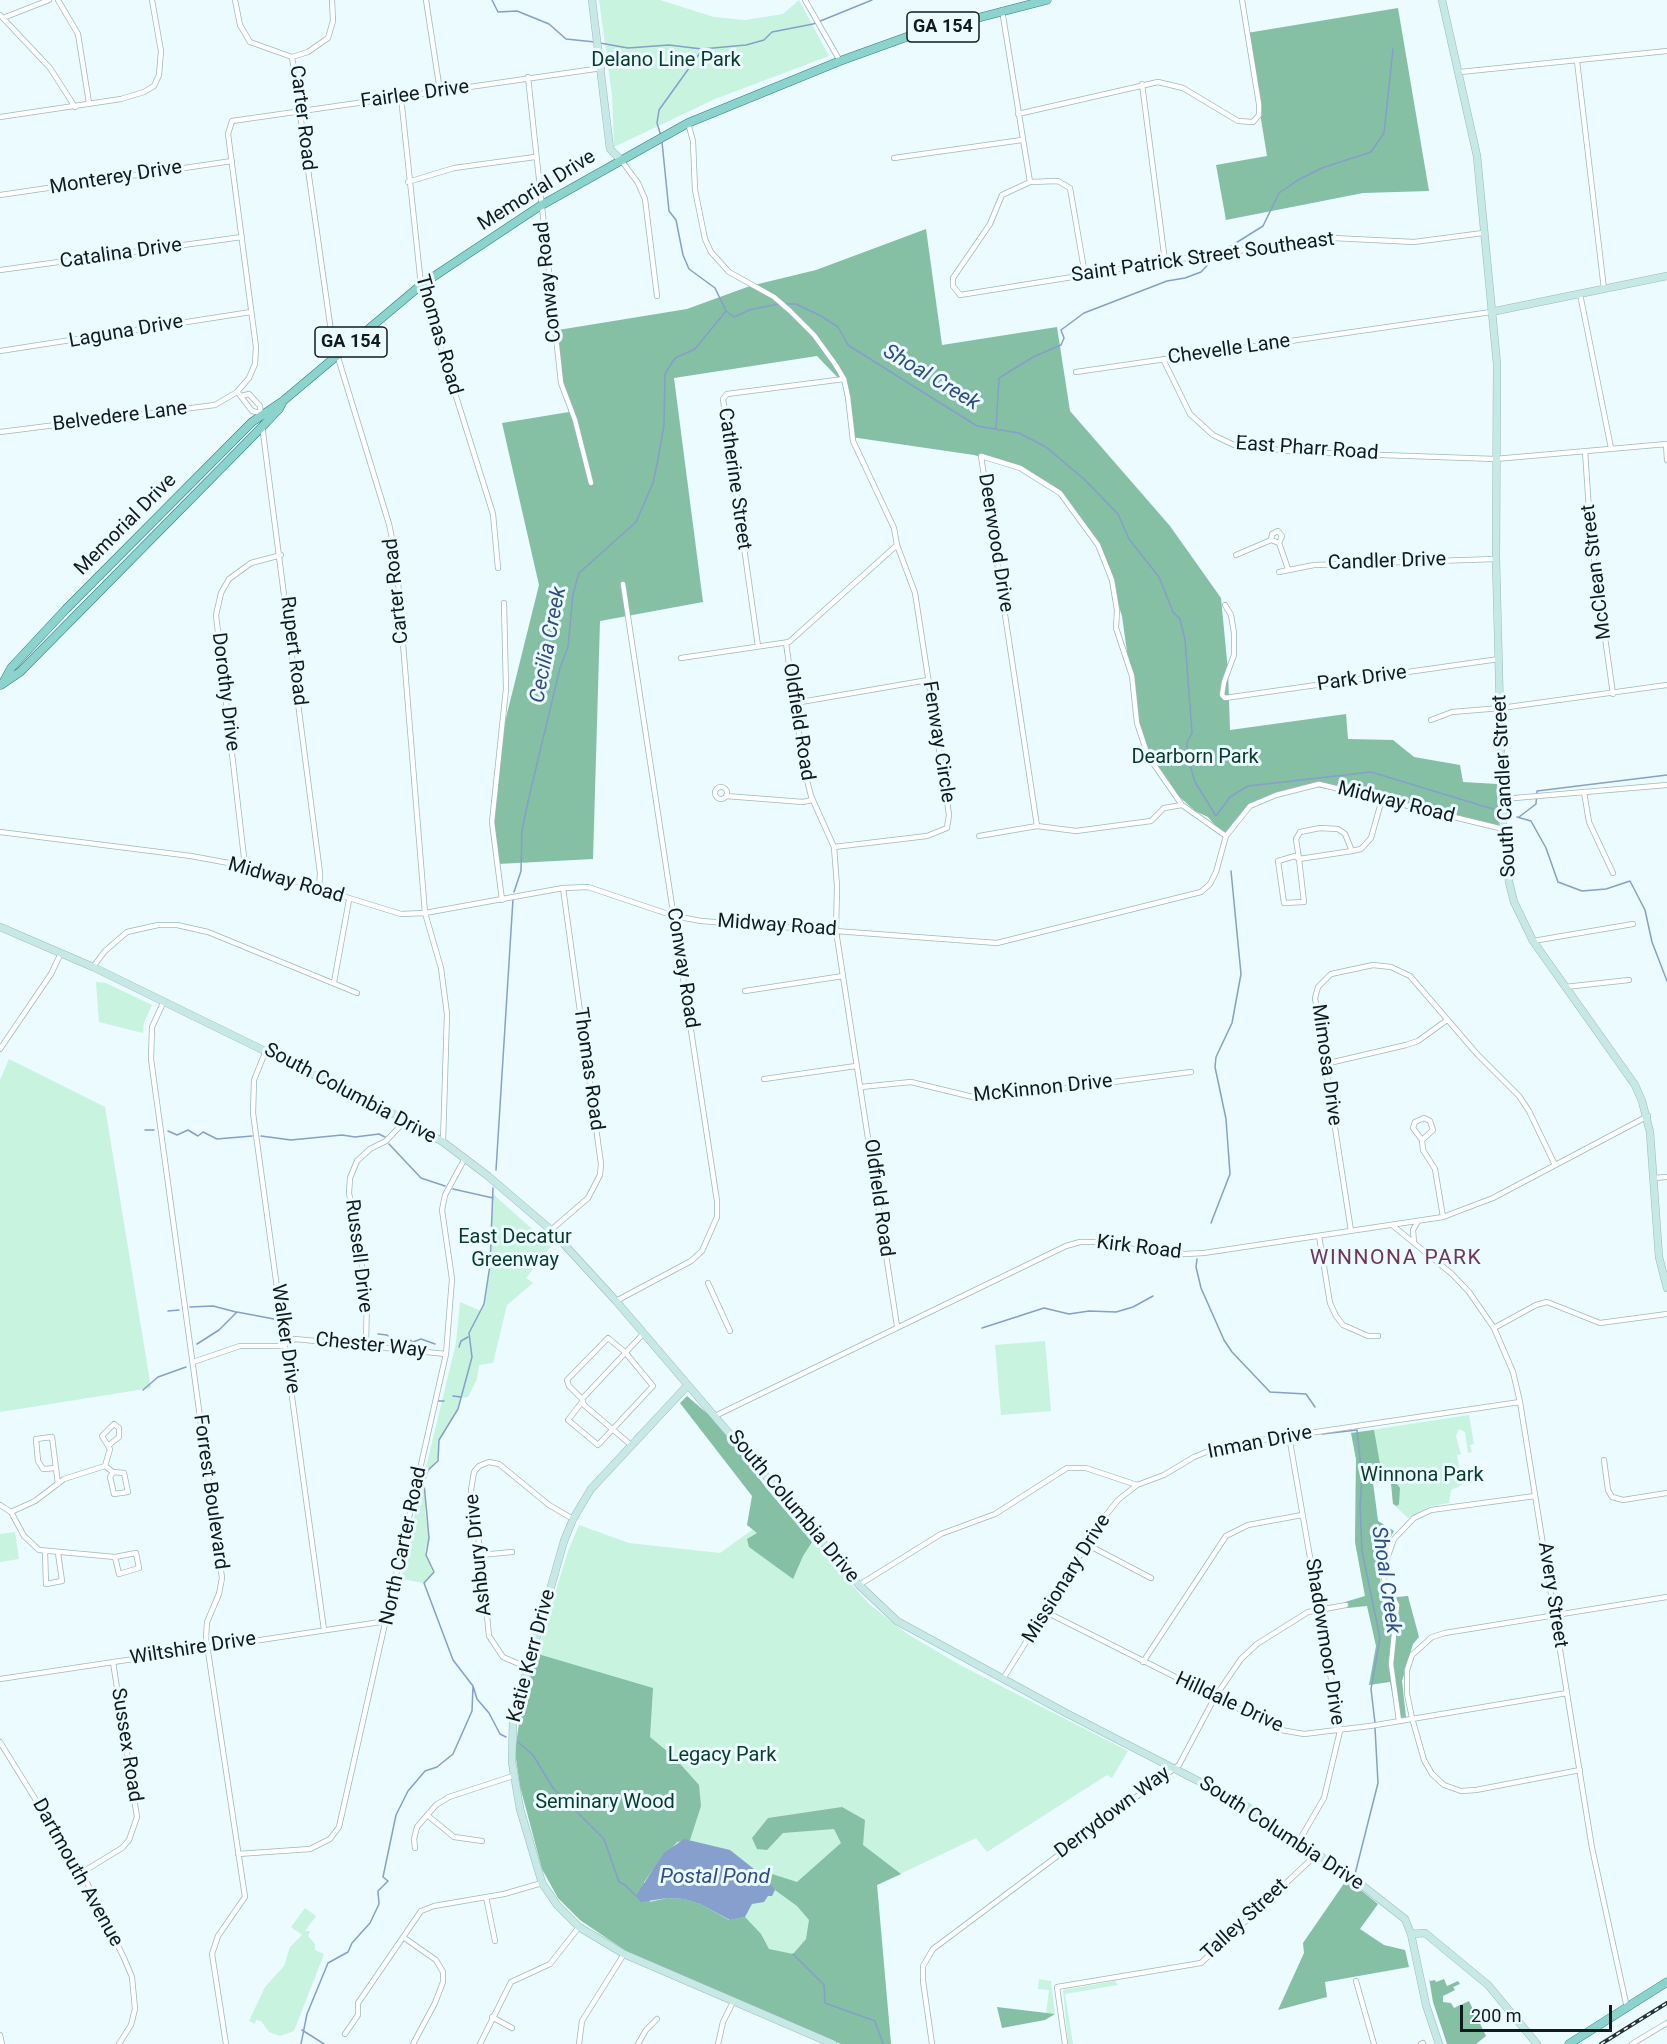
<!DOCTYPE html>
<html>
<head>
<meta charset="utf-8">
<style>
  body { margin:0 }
  #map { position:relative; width:1667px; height:2044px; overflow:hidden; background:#ebfbff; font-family:Roboto,sans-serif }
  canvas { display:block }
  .scale { position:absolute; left:1460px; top:2005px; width:152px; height:27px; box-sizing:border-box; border:3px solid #111b1d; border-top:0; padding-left:8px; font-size:18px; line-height:21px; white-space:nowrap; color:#111b1d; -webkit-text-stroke:4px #ebfbff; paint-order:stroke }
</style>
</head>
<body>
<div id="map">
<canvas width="1667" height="2044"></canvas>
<div class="scale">200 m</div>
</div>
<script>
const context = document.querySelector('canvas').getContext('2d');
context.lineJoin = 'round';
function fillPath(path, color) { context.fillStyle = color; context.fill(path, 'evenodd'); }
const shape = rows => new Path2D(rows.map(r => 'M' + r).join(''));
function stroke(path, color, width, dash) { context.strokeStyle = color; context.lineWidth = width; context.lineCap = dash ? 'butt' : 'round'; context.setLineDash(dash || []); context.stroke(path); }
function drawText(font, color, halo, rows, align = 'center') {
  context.font = font + ' Roboto,sans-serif'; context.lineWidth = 6; context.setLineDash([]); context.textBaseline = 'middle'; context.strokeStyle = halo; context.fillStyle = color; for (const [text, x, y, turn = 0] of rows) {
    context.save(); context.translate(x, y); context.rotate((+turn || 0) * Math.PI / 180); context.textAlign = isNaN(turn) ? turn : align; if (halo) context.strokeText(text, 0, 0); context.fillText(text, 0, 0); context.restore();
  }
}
fillPath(shape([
  [599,0,660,0,714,17,745,20,783,14,799,0,829,56,715,99,614,147,612,95],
  [96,982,106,983,152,1005,144,1022,143,1033,99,1022],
  [9,1059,105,1107,151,1388,0,1412,0,1080],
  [493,1194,551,1246,526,1278,533,1283,507,1305,493,1363,479,1365,477,1379,468,1397,461,1398,456,1413,439,1440,438,1461,425,1475,425,1512,429,1538,425,1551,433,1574,424,1583,401,1579,418,1500,456,1343,460,1302,481,1311,484,1304,490,1265],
  [1045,1341,1051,1411,1001,1415,995,1345],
  [1469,1415,1474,1444,1470,1445,1472,1452,1468,1453,1465,1432,1459,1429,1456,1436,1461,1454,1457,1455,1462,1485,1451,1490,1449,1503,1431,1506,1408,1518,1393,1504,1391,1483,1373,1482,1378,1521,1394,1531,1384,1549,1378,1568,1382,1592,1345,1602,1365,1596,1355,1542,1356,1459,1351,1433],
  [784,1507,869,1604,906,1633,960,1665,1128,1751,1112,1778,1107,1775,987,1852,976,1838,877,1885,891,2044,841,2044,608,1940,580,1920,558,1898,542,1869,520,1786,522,1701,568,1551,579,1525,629,1543,720,1553],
  [15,1532,19,1559,0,1562,0,1534],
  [305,1908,316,1916,305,1931,310,1931,308,1936,315,1944,315,1950,324,1954,294,2031,280,2036,269,2032,261,2021,256,2020,255,2024,249,2021,265,1987,284,1966,290,1947,302,1935,291,1927],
  [1039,1979,1051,1981,1055,2014,1046,2013,1049,1990,1038,1989],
  [1115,1981,1118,1985,1065,1994,1073,2044,1068,2044,1063,1990]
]), '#c8f3de');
fillPath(shape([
  [1398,8,1429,191,1363,193,1226,220,1216,165,1267,156,1247,33],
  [926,229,942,345,1057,327,1070,411,1170,526,1221,598,1228,671,1230,730,1346,714,1348,739,1393,740,1414,757,1460,765,1463,782,1497,784,1499,827,1427,815,1369,797,1317,787,1280,792,1249,807,1223,835,1208,817,1195,811,1161,780,1139,738,1122,616,1099,546,1062,494,1019,467,974,455,851,437,843,383,817,356,674,378,703,602,600,621,593,859,498,864,491,805,500,742,539,585,502,423,569,412,552,331,687,309,750,286,816,270],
  [687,1396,716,1421,767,1489,812,1542,803,1556,793,1579,749,1547,747,1539,757,1533,747,1525,752,1496,680,1403],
  [1374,1430,1380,1464,1400,1488,1399,1504,1397,1506,1393,1504,1391,1483,1373,1483,1378,1521,1394,1531,1384,1549,1378,1568,1382,1588,1389,1588,1396,1597,1408,1596,1419,1637,1413,1644,1402,1681,1406,1717,1397,1719,1390,1682,1369,1685,1376,1646,1367,1606,1347,1608,1345,1602,1365,1596,1355,1542,1356,1459,1351,1433],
  [538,1654,653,1688,650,1737,674,1757,699,1785,701,1806,690,1840,677,1842,652,1871,644,1882,650,1902,667,1898,684,1899,700,1904,729,1920,745,1917,761,1934,769,1949,793,1954,806,1939,809,1920,797,1906,775,1890,764,1877,769,1873,797,1882,841,1843,834,1829,783,1833,767,1850,757,1849,752,1838,768,1818,842,1807,865,1820,863,1845,901,1874,877,1885,891,2044,841,2044,635,1957,580,1920,558,1898,542,1869,520,1786,515,1752,522,1701],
  [1347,1879,1378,1904,1360,1929,1384,1945,1405,1950,1409,1967,1325,1982,1327,1997,1278,2010,1304,1953,1303,1943],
  [1429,1978,1430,1981,1435,1980,1436,1982,1444,1979,1447,1986,1458,1981,1460,1984,1453,1987,1455,1990,1443,1996,1443,2002,1451,2003,1454,2008,1469,2001,1486,2036,1476,2044,1447,2044,1433,2002],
  [997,2007,1005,2008,1055,2014,1045,2020,1002,2028]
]), '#85bfa4');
fillPath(shape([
  [684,1839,730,1850,769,1881,775,1890,772,1896,768,1896,764,1902,752,1904,745,1917,730,1920,700,1904,684,1899,667,1898,641,1902,636,1896,652,1871,664,1853]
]), '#869fcc');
stroke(shape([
  [492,0,498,12,517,11,549,24,566,39,595,42],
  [600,43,628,48,669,45,702,49,746,45,764,40,772,32,813,24,872,0],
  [661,136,657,123,659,110,702,50],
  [662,142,669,211,676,220,683,255,689,269,715,288,726,311,734,317,749,310,778,304],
  [1223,251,1263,226,1279,193,1298,180,1322,168,1371,152,1384,133,1393,49],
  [785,304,796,304,821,316,838,327,848,345,977,426,1019,433,1046,447,1085,480,1118,514,1129,539,1159,577,1173,612,1180,619,1185,640,1192,733,1187,742,1187,755,1195,782,1216,816,1230,797,1248,786,1371,772,1493,809],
  [996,429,999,378,1033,357,1061,345,1064,338,1061,330,1084,313,1167,281,1185,278,1201,272,1216,256],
  [1517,817,1531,821,1546,848,1558,882,1582,891,1606,889,1630,881,1645,910,1652,942,1667,981],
  [1519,817,1536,804,1537,791,1667,775],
  [514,892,521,871,522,830,529,797,560,668,568,647,573,594,579,573,636,522,653,483,658,459,664,425,665,374,675,358,695,349,726,311],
  [145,1130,154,1130],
  [168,1131,177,1135,188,1130,198,1136,203,1132,217,1139,252,1136],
  [261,1136,291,1140,342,1135,355,1137,379,1134,385,1137],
  [389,1144,421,1178,445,1186],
  [496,1170,513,899],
  [493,1188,490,1265,484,1304,469,1333,472,1357,458,1409,439,1440,438,1461,428,1470,424,1483,429,1538,426,1555,434,1572,424,1583,453,1660,473,1686,477,1699,489,1713,500,1734,506,1737],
  [453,1189,493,1198],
  [1211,1223,1230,1174,1226,1119,1215,1067,1216,1057,1232,1023,1241,974,1231,871],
  [1197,1259,1196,1267,1201,1288,1224,1340,1232,1352,1270,1392,1306,1394,1315,1407],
  [190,1307,213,1306,236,1312],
  [168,1311,179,1310],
  [982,1328,1044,1308,1069,1314,1089,1311,1116,1312,1133,1307,1153,1296],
  [378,1334,387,1335,394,1342,408,1339,413,1342,421,1339,435,1344],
  [197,1344,219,1330,237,1312,274,1319],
  [459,1347,461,1341,468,1337],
  [143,1390,158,1377,186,1367],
  [453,1396,461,1397],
  [438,1401,444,1401],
  [1322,1434,1357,1430,1362,1478,1360,1507,1362,1551,1380,1638,1371,1689,1375,1723],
  [518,1742,533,1755,553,1788,604,1839,619,1882,625,1885,636,1896],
  [1355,1874,1378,1783,1375,1728],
  [793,1954,824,1985,825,2003,875,2021,883,2044],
  [302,2030,324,2044],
  [301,2044,307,2014,328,1963,348,1952,352,1943,370,1923,379,1904,378,1891,388,1881,383,1877,396,1815,408,1791,425,1771,437,1767,453,1754,472,1711,473,1686]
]), '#869fcc', 1.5);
const street = shape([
  [58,0,78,34,89,103],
  [235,0,240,25,250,42,292,57],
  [426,0,440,91],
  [805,0,840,61],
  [1002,10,1030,182],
  [0,15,50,68,75,107],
  [3,18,49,0],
  [292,57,332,338,389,524,396,558,425,913,441,968,447,1014,443,1142],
  [292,57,308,52,328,38,333,21,332,0],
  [1577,61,1604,289],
  [1460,72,1667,51],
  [528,77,561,383,575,420,591,483],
  [1142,84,1165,261],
  [401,97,421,285,493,514,498,568],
  [1018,114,1158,82,1183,88,1238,121,1253,122,1259,115,1259,104,1242,0],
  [0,117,121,99,144,92,154,86,159,75,161,51,152,0],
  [688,123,693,141,695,190,705,239,711,252,729,272,774,297,790,311,814,335,835,364,844,379,848,397,853,441,894,528,897,545,915,593,946,794,949,815,947,828,927,836,834,847],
  [894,158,1022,140],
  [621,160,638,183,645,199,657,296],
  [408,182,454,168,535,157],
  [0,195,232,161],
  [0,270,242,237],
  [1085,275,1070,188,1058,181,1030,182,1002,195,990,224,953,278,953,286,960,295,1085,275,1165,261,1333,238,1414,242,1483,233],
  [1580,294,1611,448],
  [0,351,251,312],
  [1163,359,1190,414,1213,435,1234,445,1298,452,1495,459,1667,444],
  [1076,372,1491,312],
  [239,394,252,411,260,413],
  [241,396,249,394,260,406,261,417],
  [262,425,320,873,319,890],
  [0,432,215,405,237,392,249,378,255,364,256,347,228,134,232,121,602,68],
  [1666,444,1667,460],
  [1585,451,1591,539,1613,694],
  [1271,540,1272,534,1278,531,1282,536,1279,543],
  [1236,555,1271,540,1279,543,1288,569],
  [1279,572,1314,565,1496,559],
  [1225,605,1231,615,1234,633,1234,655,1224,682,1222,695,1225,698,1499,659],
  [786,643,804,768,811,796,834,847,837,886,836,931,897,1326],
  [758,646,723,399,727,394,844,379],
  [681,658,789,642,897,545],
  [795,703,928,680],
  [1431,720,1452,712,1501,708,1667,685],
  '715 793a6 6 0 1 1 12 0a6 6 0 1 1-12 0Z',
  [1584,792,1589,822,1613,873],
  [726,796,803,802,812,800],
  [1503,799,1667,785],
  [1037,826,981,456,1020,468,1060,493,1098,545,1112,580,1117,610,1116,628,1132,676,1137,723,1148,756,1182,805,1226,836],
  [0,832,191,856,245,866,401,914,425,913,563,888,588,887,674,916,701,921,997,943,1201,892,1210,884,1216,872,1226,836,1250,806,1276,795,1319,784,1503,829],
  [979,836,1037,826,1076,831,1151,821,1164,808,1182,805],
  [1352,851,1345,834,1338,829,1320,828,1300,832,1296,839,1299,859,1304,902,1284,903,1278,861,1295,856,1299,859,1352,851,1361,849,1371,838,1382,799],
  [245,866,216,615,221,593,229,579,251,563,281,555],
  [502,900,492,822,506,689,504,603],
  [1533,941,1633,924],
  [93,967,105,951,127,932,158,925,177,925,208,932,357,993],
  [334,982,349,900],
  [1565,987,1629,980],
  [745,991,843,976],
  [164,1001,152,1027,151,1059,222,1578,219,1594,207,1622,206,1638,245,1897,218,1936,212,1954,226,2044],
  [0,1049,51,974,61,953],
  [266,1050,254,1080,253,1113,324,1630],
  [1325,1064,1406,1045,1418,1041,1447,1020],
  [764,1079,856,1066],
  [861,1087,911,1082,981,1099,1191,1072],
  [1422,1140,1413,1128,1415,1122,1424,1118,1430,1121,1433,1130,1422,1140,1423,1150,1435,1169,1443,1217],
  [1653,1178,1667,1177],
  [1392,1225,1452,1274,1469,1292,1494,1328,1513,1372,1520,1402,1592,1848,1627,2008],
  [551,1230,588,1198,600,1175,601,1164,563,888],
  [1351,1231,1315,998,1318,987,1331,974,1373,965,1391,967,1410,976,1477,1054,1519,1096,1529,1111,1555,1165],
  [1319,1236,1330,1303,1336,1316,1343,1325,1368,1336,1378,1336],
  [1414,1243,1413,1230,1418,1221],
  [708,1283,730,1331],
  [616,1301,691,1261,702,1251,717,1217,717,1201,623,584],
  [1494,1328,1536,1305,1547,1302,1600,1323,1667,1314],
  [366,1346,367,1294,349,1193,350,1178,357,1161,370,1149,386,1141,406,1120],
  [193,1362,240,1346,281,1346,295,1339,446,1354],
  [582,1402,568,1420,598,1445,653,1386,625,1352,608,1338,567,1380,569,1386,582,1399],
  [715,1416,1066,1246,1080,1242,1097,1242,1165,1255,1204,1253,1443,1217,1493,1198,1648,1116],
  [1289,1436,1340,1731,1324,1798,1299,1841],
  [631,1445,584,1405,582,1399,643,1334],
  [1604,1460,1608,1490,1612,1497,1623,1500,1667,1493],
  [105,1466,110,1449,102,1436,114,1424,119,1428,119,1437,109,1445],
  [56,1468,43,1469,38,1461,36,1439,52,1437,58,1484],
  [0,1505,11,1512,24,1536,39,1550,115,1557,136,1553,139,1568,119,1574,115,1557],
  [11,1512,35,1501,64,1479,105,1466,113,1472,124,1473,128,1492,114,1494,110,1477,113,1472],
  [1088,1545,1151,1578],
  [45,1552,46,1584,62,1581,58,1553],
  [481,1555,512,1552],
  [859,1585,941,1534,995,1514,1067,1468,1086,1468,1137,1485,1164,1475,1194,1457,1221,1446,1520,1402],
  [1046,1612,1281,1730,1304,1734,1370,1726,1567,1693],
  [1143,1662,1226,1536,1248,1525,1302,1515],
  [526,1667,503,1657,489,1636,481,1555,471,1490,474,1472,479,1466,489,1462,499,1464,549,1505,573,1519],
  [0,1679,387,1621],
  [1003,1679,1102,1520,1118,1500,1137,1485],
  [1399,1721,1391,1664,1397,1605,1385,1585,1383,1570,1394,1539,1414,1518,1431,1510,1535,1496],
  [0,1742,87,1883,124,1958,132,1977,135,2009,131,2025,119,2044],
  [1580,1770,1476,1790,1461,1791,1444,1785,1432,1774,1424,1760,1412,1718,1407,1694,1407,1670,1412,1655,1432,1637,1445,1633,1667,1597],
  [427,1815,454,1837,482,1841],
  [415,1848,414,1839,417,1827,436,1805,449,1797,513,1776],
  [238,1854,310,1849,330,1839,339,1827,446,1354,452,1279,442,1210,445,1195,465,1158],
  [81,1873,122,1848,129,1840,137,1817,113,1662],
  [486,1897,495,1941],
  [403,1937,436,1960,443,1972,443,1982,435,2003,413,2044],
  [1356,1981,1374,2044],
  [492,2017,512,2028],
  [345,2034,358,2015,358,2003,421,1911,434,1906,504,1894,542,1883],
  [0,2035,2,2044],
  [480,2044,511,1982,550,1964,579,1927],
  [579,2044,582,2021,624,1954],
  [638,2044,646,2030,657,2019],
  [718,2044,723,2022,733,2002],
  [932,2044,923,1981,923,1966,933,1949,1179,1765,1215,1697,1241,1659,1257,1644,1308,1612,1346,1605],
  [1065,2044,1057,1987,1201,1963,1318,1853],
  [1421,2044,1423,2043],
  [1632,2044,1667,2023]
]);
const secondary = shape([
  [592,0,610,149,621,160],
  [1442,0,1477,156,1497,364,1496,559,1503,829,1509,882,1514,902,1533,941,1635,1085,1642,1101,1650,1132,1659,1257,1667,1288],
  [1491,312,1667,276],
  [0,927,93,967,406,1120,443,1142,488,1176,551,1230,616,1301,859,1585,897,1621,1066,1713,1243,1804,1350,1876,1405,1919,1411,1934,1426,2005,1439,2044],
  [687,1386,591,1489,573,1519,564,1541,513,1720,512,1762,520,1809,542,1883,557,1905,579,1927,624,1954,833,2044],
  [1411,1934,1425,1933,1488,1985,1537,2044]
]);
const primary = shape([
  [3,683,11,668,66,609,252,422,283,401,421,285,540,206,688,123,840,61,912,35,1047,0],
  [1,685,20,672,257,432,279,409,283,401],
  [1569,2044,1667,1982]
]);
stroke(street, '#9db8be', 6);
stroke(secondary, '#9db8be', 8);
stroke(primary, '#307f7b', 9);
stroke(street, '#fff', 4.5);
stroke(secondary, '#c6e9e6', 7);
stroke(primary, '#8cd3ce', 8);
const rail = shape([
  [1601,2044,1667,2003]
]);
stroke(rail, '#283235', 4);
stroke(rail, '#ebfbff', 1.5, [4.5]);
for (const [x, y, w] of [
  [943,27,72],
  [351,342,72]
]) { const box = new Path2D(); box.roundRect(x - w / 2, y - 15, w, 30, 4.5); context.fillStyle = '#ebfbff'; context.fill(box); stroke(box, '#111b1d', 1.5); }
drawText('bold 18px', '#111b1d', null, [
  ["GA 154",943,27],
  ["GA 154",351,342]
]);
drawText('20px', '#093b29', '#ebfbff', [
  ["Delano Line Park",666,61],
  ["Dearborn Park",1195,758],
  ["East Decatur",515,1238],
  ["Greenway",515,1261],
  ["Winnona Park",1422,1476],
  ["Legacy Park",722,1756],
  ["Seminary Wood",605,1803]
]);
drawText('20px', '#111b1d', '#ebfbff', [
  ["Fairlee Drive",415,95,-8],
  ["Carter Road",302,118,83],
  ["Monterey Drive",116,178,-9],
  ["Memorial Drive",537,191,-32],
  ["Catalina Drive",121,254,-8],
  ["Saint Patrick Street Southeast",1203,258,-8],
  ["Conway Road",549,282,-96],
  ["Laguna Drive",126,332,-10],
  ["Thomas Road",438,335,74],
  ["Chevelle Lane",1229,350,-8],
  ["Belvedere Lane",120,417,-7],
  ["East Pharr Road",1307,449,4],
  ["Catherine Street",734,479,82],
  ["Memorial Drive",126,525,-45],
  ["Deerwood Drive",995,543,81],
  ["Candler Drive",1387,562,-2],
  ["McClean Street",1597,572,-97],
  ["Carter Road",397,591,-96],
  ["Rupert Road",293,651,83],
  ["Park Drive",1362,679,-8],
  ["Dorothy Drive",225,692,83],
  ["Oldfield Road",798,722,81],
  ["Fenway Circle",938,742,81],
  ["South Candler Street",1505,786,-93],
  ["Midway Road",1396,803,14],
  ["Midway Road",286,881,16],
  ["Midway Road",777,926,4],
  ["Conway Road",682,968,81],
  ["Mimosa Drive",1326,1065,82],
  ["Thomas Road",588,1069,82],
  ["McKinnon Drive",1043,1089,-6],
  ["South Columbia Drive",350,1094,28],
  ["Oldfield Road",878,1198,82],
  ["Kirk Road",1139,1248,7],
  ["Russell Drive",358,1256,83],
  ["Walker Drive",285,1339,82],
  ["Chester Way",371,1346,6],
  ["Inman Drive",1260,1443,-11],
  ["Forrest Boulevard",210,1492,82],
  ["South Columbia Drive",793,1507,50],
  ["North Carter Road",404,1546,-78],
  ["Ashbury Drive",479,1555,-96],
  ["Missionary Drive",1067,1579,-58],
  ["Avery Street",1552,1595,81],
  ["Shadowmoor Drive",1324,1642,81],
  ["Wiltshire Drive",193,1649,-9],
  ["Katie Kerr Drive",532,1656,-75],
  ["Hilldale Drive",1229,1703,25],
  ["Sussex Road",126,1745,81],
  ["Derrydown Way",1113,1813,-37],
  ["South Columbia Drive",1281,1834,33],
  ["Dartmouth Avenue",77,1873,61],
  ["Talley Street",1245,1920,-43]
]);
drawText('italic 21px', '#2f4c86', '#ebfbff', [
  ["Shoal Creek",931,378,31],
  ["Cecilia Creek",549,645,-79],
  ["Shoal Creek",1385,1580,82],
  ["Postal Pond",715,1878]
]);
context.letterSpacing = '1.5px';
drawText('21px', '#6e3561', '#ebfbff', [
  ["WINNONA PARK",1396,1259]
]);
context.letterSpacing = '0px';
</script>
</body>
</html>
